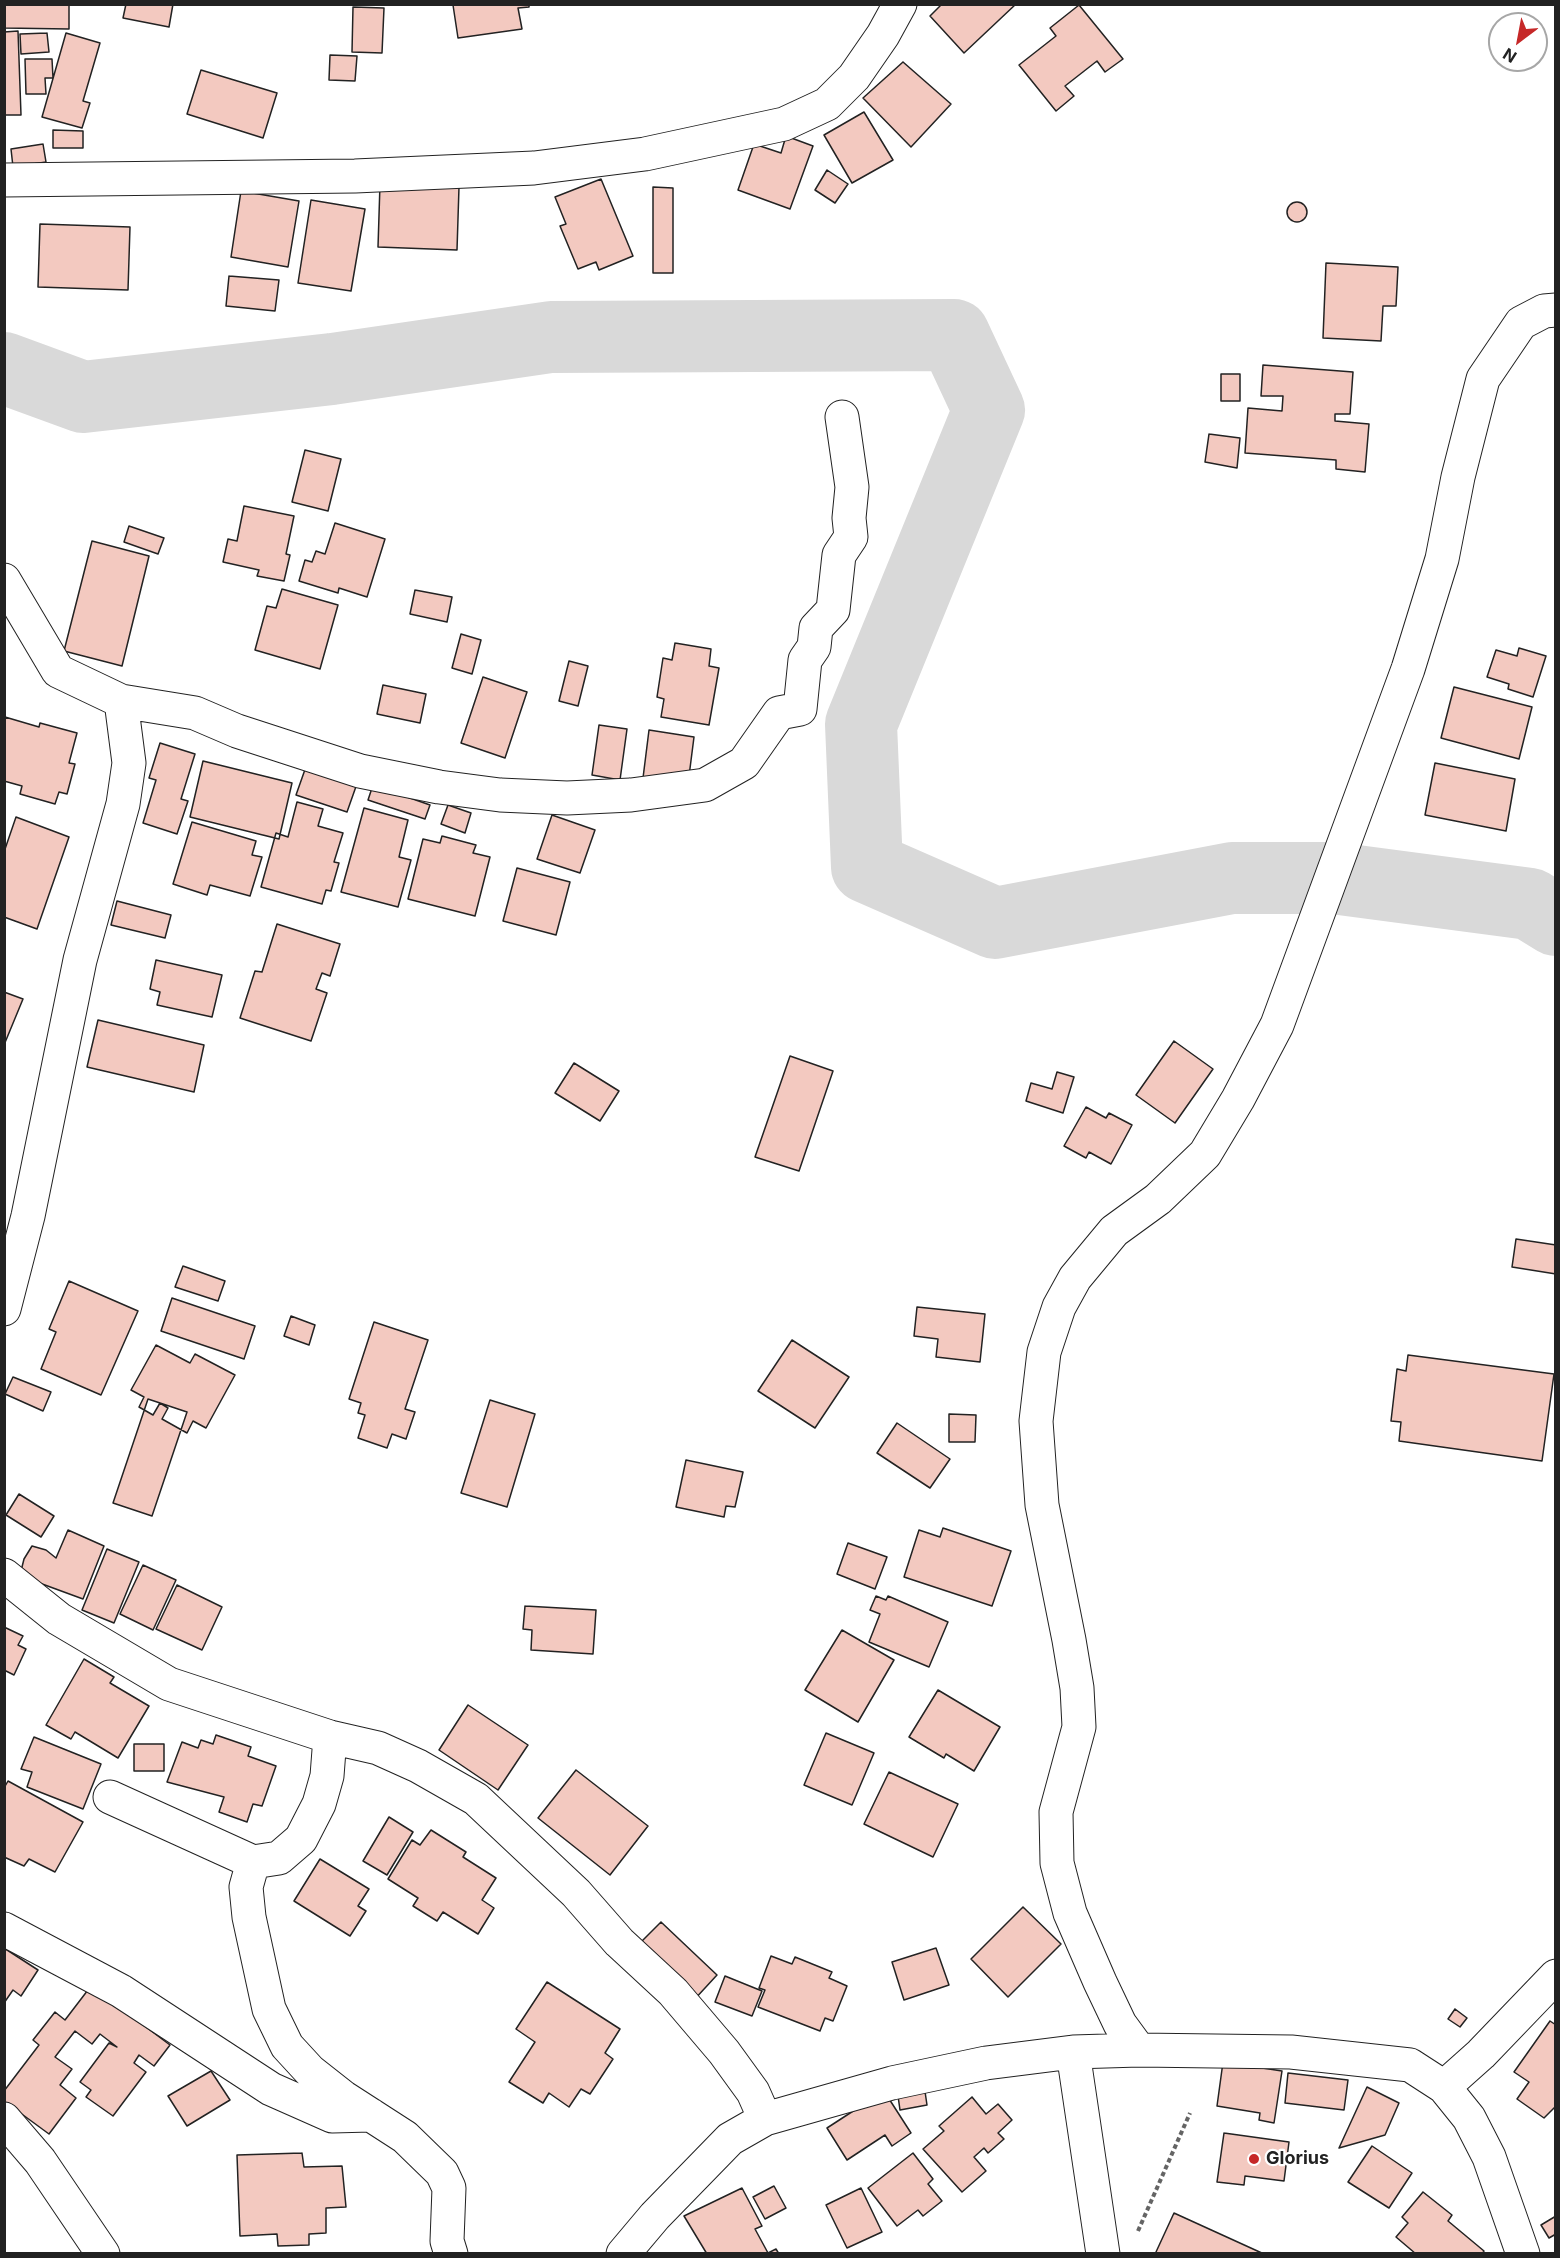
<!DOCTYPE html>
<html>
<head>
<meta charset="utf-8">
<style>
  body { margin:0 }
  #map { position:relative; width:1560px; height:2258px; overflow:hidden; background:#fff; font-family:Inter,sans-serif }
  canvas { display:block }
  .frame { position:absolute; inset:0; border:6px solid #222; pointer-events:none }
  .north { position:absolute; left:1488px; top:12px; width:60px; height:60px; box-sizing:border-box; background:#fff; border:2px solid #a7a7a7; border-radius:50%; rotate:212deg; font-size:16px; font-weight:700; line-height:24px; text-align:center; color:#222 }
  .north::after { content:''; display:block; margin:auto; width:21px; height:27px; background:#c62828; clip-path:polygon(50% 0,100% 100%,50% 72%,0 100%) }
</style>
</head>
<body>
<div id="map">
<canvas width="1560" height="2258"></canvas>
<div class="frame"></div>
<div class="north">N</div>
</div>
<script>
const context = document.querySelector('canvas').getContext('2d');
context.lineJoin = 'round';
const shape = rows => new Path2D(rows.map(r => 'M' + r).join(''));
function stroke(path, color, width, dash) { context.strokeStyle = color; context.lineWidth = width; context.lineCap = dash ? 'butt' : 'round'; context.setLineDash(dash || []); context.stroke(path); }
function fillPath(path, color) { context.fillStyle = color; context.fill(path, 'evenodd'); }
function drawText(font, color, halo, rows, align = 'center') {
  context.font = font + ' Inter,sans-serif'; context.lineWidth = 4.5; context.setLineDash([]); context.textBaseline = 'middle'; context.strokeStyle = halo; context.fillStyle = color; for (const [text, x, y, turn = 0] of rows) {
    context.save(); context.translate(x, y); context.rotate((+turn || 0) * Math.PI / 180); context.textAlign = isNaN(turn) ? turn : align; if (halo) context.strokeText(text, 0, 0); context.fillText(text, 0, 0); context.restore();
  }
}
stroke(shape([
  [4,368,83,397,332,369,551,337,954,335,989,410,861,724,867,867,995,923,1232,878,1333,878,1530,904,1556,920]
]), '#d9d9d9', 72);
const building = shape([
  [126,4,173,4,169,27,123,18,126,4],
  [529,4,529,7,518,8,522,29,458,38,453,5,529,4],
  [942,4,1016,4,964,53,930,16,942,4],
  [4,5,69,5,69,29,4,28,4,5],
  [1079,5,1123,59,1105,72,1097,61,1065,86,1074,96,1056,111,1019,65,1056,36,1050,28,1079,5],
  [353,7,384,8,382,53,352,52,353,7],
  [18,31,21,115,4,115,4,32,18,31],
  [47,33,49,52,21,54,20,34,47,33],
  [66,33,100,43,83,101,90,103,82,128,42,117,66,33],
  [330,55,357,56,355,81,329,80,330,55],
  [25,59,52,59,53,78,45,78,46,94,26,94,25,59],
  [903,62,951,104,911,147,863,98,903,62],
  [201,70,277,93,263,138,187,114,201,70],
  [864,112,893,160,852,183,824,135,864,112],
  [53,130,83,131,83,148,53,148,53,130],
  [786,136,813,146,790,209,738,190,754,144,781,153,786,136],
  [43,144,46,162,13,167,11,149,43,144],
  [827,170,848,184,835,203,815,190,827,170],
  [601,179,633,256,599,270,596,262,578,269,560,226,566,224,555,197,601,179],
  [380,184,459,187,457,250,378,247,380,184],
  [653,187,673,188,673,273,653,273,653,187],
  [241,191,299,201,288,267,231,257,241,191],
  [311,200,365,209,351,291,298,283,311,200],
  '1287 212a10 10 0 1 1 20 0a10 10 0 1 1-20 0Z',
  [40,224,130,227,128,290,38,287,40,224],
  [1326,263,1398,267,1396,306,1383,306,1381,341,1323,338,1326,263],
  [229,276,279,280,275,311,226,306,229,276],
  [1263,365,1353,372,1350,414,1335,414,1335,421,1369,424,1365,472,1336,469,1336,460,1245,453,1248,408,1282,411,1283,396,1261,396,1263,365],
  [1221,374,1240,374,1240,401,1221,401,1221,374],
  [1209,434,1240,438,1237,468,1205,462,1209,434],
  [305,450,341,459,328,511,292,502,305,450],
  [244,506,294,516,286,554,290,555,284,581,257,576,259,570,223,562,228,539,237,541,244,506],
  [335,523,385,539,367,597,339,588,338,593,299,581,305,560,312,562,316,551,325,554,335,523],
  [129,526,164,538,158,554,124,542,129,526],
  [92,541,149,556,122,666,64,651,92,541],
  [282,589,338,605,320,669,255,650,267,606,276,608,282,589],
  [415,590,452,597,447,622,410,614,415,590],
  [461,634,481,640,472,674,452,668,461,634],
  [675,643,711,649,709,666,719,668,709,725,661,717,664,699,657,697,663,658,672,660,675,643],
  [1519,648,1546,656,1533,697,1508,689,1509,684,1487,677,1496,650,1517,656,1519,648],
  [569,661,588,666,578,706,559,701,569,661],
  [483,677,527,692,505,758,461,743,483,677],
  [383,685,426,694,420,723,377,714,383,685],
  [1454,687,1532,707,1519,759,1441,738,1454,687],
  [5,717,39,727,40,723,77,733,69,763,75,764,67,794,59,792,55,804,20,794,22,786,4,781,5,717],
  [599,725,627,729,620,780,592,775,599,725],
  [649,730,694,737,688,784,643,778,649,730],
  [160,743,195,754,181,799,188,801,177,834,143,823,156,780,149,778,160,743],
  [203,761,292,783,279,839,190,817,203,761],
  [308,761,359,778,347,812,296,795,308,761],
  [1435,763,1515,779,1506,831,1425,815,1435,763],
  [373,785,430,805,425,819,368,800,373,785],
  [297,802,323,809,318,826,343,833,334,862,339,863,331,891,326,890,322,904,261,887,276,833,288,837,297,802],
  [448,805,471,813,465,833,441,824,448,805],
  [364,808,408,820,399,857,411,860,398,907,341,892,364,808],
  [552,815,595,830,580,873,537,859,552,815],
  [16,817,69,837,37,929,4,917,4,852,16,817],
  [192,822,256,841,252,855,262,857,250,896,210,885,207,895,173,884,192,822],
  [442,836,476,845,473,853,490,857,475,916,408,899,423,839,440,843,442,836],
  [517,868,570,882,556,935,503,921,517,868],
  [117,901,171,915,165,938,111,925,117,901],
  [277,924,340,944,330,976,322,973,316,989,327,993,311,1041,240,1018,255,971,262,972,277,924],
  [156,960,222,975,212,1017,157,1005,160,992,150,989,156,960],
  [4,992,23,999,4,1045,4,992],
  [98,1020,204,1045,194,1092,87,1067,98,1020],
  [1174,1041,1213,1069,1175,1123,1136,1095,1174,1041],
  [790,1056,833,1071,799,1171,755,1157,790,1056],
  [574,1063,619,1091,600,1121,555,1093,574,1063],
  [1057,1072,1074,1077,1063,1113,1026,1101,1031,1083,1052,1089,1057,1072],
  [1086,1107,1106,1118,1109,1113,1132,1125,1111,1164,1089,1152,1086,1158,1064,1146,1086,1107],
  [1516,1239,1556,1245,1556,1274,1512,1267,1516,1239],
  [183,1266,225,1281,218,1301,175,1287,183,1266],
  [69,1281,138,1311,101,1395,41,1369,56,1332,49,1329,69,1281],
  [172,1298,255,1326,244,1359,161,1331,172,1298],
  [917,1307,985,1314,980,1362,936,1357,938,1339,914,1336,917,1307],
  [291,1316,315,1325,309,1345,284,1336,291,1316],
  [374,1322,428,1340,405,1409,415,1412,406,1439,392,1434,387,1448,358,1438,365,1415,358,1413,361,1403,349,1399,374,1322],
  [792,1340,849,1377,815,1428,758,1391,792,1340],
  [156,1345,190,1363,195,1354,235,1375,206,1428,193,1421,187,1433,162,1419,168,1408,160,1403,153,1415,139,1407,144,1397,131,1390,156,1345],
  [1408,1355,1554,1374,1542,1461,1399,1441,1401,1422,1391,1421,1397,1369,1406,1371,1408,1355],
  [13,1377,51,1392,43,1411,5,1394,13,1377],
  [148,1399,187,1412,152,1516,113,1503,148,1399],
  [490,1400,535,1414,507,1507,461,1493,490,1400],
  [949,1414,976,1415,975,1442,949,1442,949,1414],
  [897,1423,950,1459,930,1488,877,1453,897,1423],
  [686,1460,743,1472,735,1507,726,1506,724,1517,676,1507,686,1460],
  [19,1494,54,1516,41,1537,6,1515,19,1494],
  [943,1528,1011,1551,992,1606,904,1577,919,1530,940,1537,943,1528],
  [68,1530,104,1546,83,1599,34,1581,21,1571,24,1559,32,1546,46,1550,56,1558,68,1530],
  [848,1543,887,1557,875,1589,837,1574,848,1543],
  [107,1549,139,1562,114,1623,82,1610,107,1549],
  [143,1565,176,1580,153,1630,120,1614,143,1565],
  [177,1585,222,1607,202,1650,156,1629,177,1585],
  [876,1596,886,1600,888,1596,948,1622,929,1667,869,1642,880,1614,870,1610,876,1596],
  [525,1606,596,1610,593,1654,531,1650,532,1630,523,1629,525,1606],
  [4,1627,23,1636,18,1645,26,1649,14,1675,4,1670,4,1627],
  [842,1630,894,1660,858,1722,805,1690,842,1630],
  [84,1659,114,1677,110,1683,149,1706,118,1758,75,1732,71,1739,46,1725,84,1659],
  [938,1690,1000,1727,974,1771,946,1754,944,1758,909,1737,938,1690],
  [468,1705,528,1745,498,1790,439,1750,468,1705],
  [826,1733,874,1753,852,1805,804,1785,826,1733],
  [216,1735,251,1747,248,1756,276,1766,262,1806,253,1804,247,1822,219,1812,224,1797,167,1782,182,1742,198,1748,201,1740,213,1744,216,1735],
  [34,1737,101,1764,83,1809,27,1787,32,1772,21,1769,34,1737],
  [134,1744,164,1744,164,1771,134,1771,134,1744],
  [576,1770,648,1826,610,1875,538,1818,576,1770],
  [889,1772,958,1804,933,1857,864,1824,889,1772],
  [8,1781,83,1822,55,1872,29,1859,24,1866,4,1857,4,1788,8,1781],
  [389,1817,413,1832,387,1875,363,1861,389,1817],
  [431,1830,466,1852,463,1857,496,1878,482,1900,494,1908,478,1934,443,1912,437,1921,413,1906,418,1898,388,1879,412,1840,420,1845,431,1830],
  [320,1859,369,1889,358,1906,366,1911,350,1936,294,1901,320,1859],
  [1023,1907,1061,1944,1008,1997,971,1959,1023,1907],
  [661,1922,717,1975,693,2001,641,1942,661,1922],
  [4,1948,38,1970,21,1996,13,1990,4,2003,4,1948],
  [936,1948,949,1985,904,2000,892,1962,936,1948],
  [771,1956,792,1964,795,1957,832,1972,829,1978,847,1986,833,2021,825,2018,820,2031,758,2007,765,1990,759,1988,771,1956],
  [725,1976,762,1991,752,2016,715,2002,725,1976],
  [547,1982,620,2029,605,2053,613,2059,590,2094,581,2089,569,2107,549,2093,543,2103,509,2082,535,2042,516,2029,547,1982],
  [91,1986,170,2045,154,2066,139,2055,134,2063,146,2072,113,2116,86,2097,91,2090,80,2082,109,2043,117,2047,100,2034,92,2044,75,2031,55,2057,72,2069,60,2085,76,2098,49,2134,4,2101,4,2091,39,2045,33,2040,55,2012,65,2020,91,1986],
  [1455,2009,1467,2018,1460,2027,1448,2019,1455,2009],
  [1550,2021,1556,2025,1556,2106,1544,2118,1517,2099,1529,2082,1514,2072,1550,2021],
  [1223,2062,1282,2071,1274,2123,1259,2120,1260,2113,1217,2106,1223,2062],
  [211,2071,230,2100,187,2126,168,2096,211,2071],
  [1288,2073,1348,2080,1344,2110,1285,2103,1288,2073],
  [923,2078,927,2105,900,2110,896,2082,923,2078],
  [1367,2087,1399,2103,1385,2135,1339,2148,1367,2087],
  [884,2091,911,2133,892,2146,885,2135,847,2160,827,2128,884,2091],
  [972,2097,986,2114,998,2104,1012,2120,998,2133,1004,2139,988,2153,984,2148,974,2157,986,2171,962,2192,923,2149,944,2131,939,2126,972,2097],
  [1224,2133,1289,2142,1284,2181,1245,2176,1244,2185,1217,2182,1224,2133],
  [1372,2146,1412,2173,1389,2208,1348,2182,1372,2146],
  [302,2153,304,2167,342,2166,346,2207,326,2208,326,2233,309,2234,309,2245,278,2246,277,2234,240,2236,237,2155,302,2153],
  [913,2153,933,2179,928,2184,942,2201,923,2216,918,2210,897,2226,868,2188,913,2153],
  [774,2186,786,2208,765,2219,753,2197,774,2186],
  [742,2188,762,2226,755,2229,768,2253,776,2249,779,2254,707,2254,684,2216,742,2188],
  [861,2188,882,2232,847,2248,826,2205,861,2188],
  [1423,2192,1452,2215,1448,2221,1484,2251,1482,2254,1416,2254,1396,2237,1408,2223,1402,2217,1423,2192],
  [1174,2213,1264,2254,1159,2254,1156,2252,1174,2213],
  [1556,2216,1556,2234,1549,2238,1541,2225,1556,2216]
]);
fillPath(building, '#f3c9c0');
stroke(building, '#222', 1.5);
const minor = shape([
  [4,180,355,176,534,168,645,154,784,124,827,104,854,77,883,35,900,4],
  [4,580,58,671,121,701,195,713,237,731,360,771,439,787,500,795,567,798,631,795,705,785,744,763,779,713,800,709,805,660,814,647,816,628,833,610,839,555,851,537,849,518,852,487,842,417],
  [4,1309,28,1216,80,960,123,804,129,763,121,701],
  [4,1575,59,1619,169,1684,330,1737,378,1748,418,1766,476,1799,576,1893,619,1942,673,1992,724,2052,753,2092,765,2119],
  [110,1797,253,1862,279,1858,301,1839,319,1804,327,1776,330,1737],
  [253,1862,246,1887,249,1917,269,2009,287,2046,310,2071,343,2097,405,2137,442,2173,449,2188,447,2241,451,2254],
  [4,1929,121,1991,271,2089,332,2116,371,2115],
  [1139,2050,1120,2024,1100,1982,1070,1913,1057,1863,1056,1812,1079,1727,1077,1688,1069,1640,1042,1505,1036,1421,1044,1352,1059,1307,1075,1278,1114,1231,1158,1199,1205,1154,1238,1099,1277,1025,1408,669,1442,559,1458,477,1483,379,1521,323,1544,311,1556,310],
  [1073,2052,1103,2254],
  [1444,2087,1481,2054,1556,1976],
  [4,2119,40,2161,103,2254],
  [623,2254,655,2216,730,2139,765,2119,892,2083,986,2063,1073,2052,1139,2050,1291,2052,1410,2065,1444,2087,1469,2118,1489,2157,1523,2254]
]);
stroke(minor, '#222', 35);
stroke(shape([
  [1138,2231,1190,2113]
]), '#646464', 4, [4.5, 3]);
stroke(minor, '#fff', 33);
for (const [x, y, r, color] of [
  [1254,2159,6,"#c62828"]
]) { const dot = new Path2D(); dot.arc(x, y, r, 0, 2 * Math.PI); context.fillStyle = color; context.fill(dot); stroke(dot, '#fff', 2); }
drawText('bold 18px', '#222', '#fff', [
  ["Glorius",1266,2159]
], 'left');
</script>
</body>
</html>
